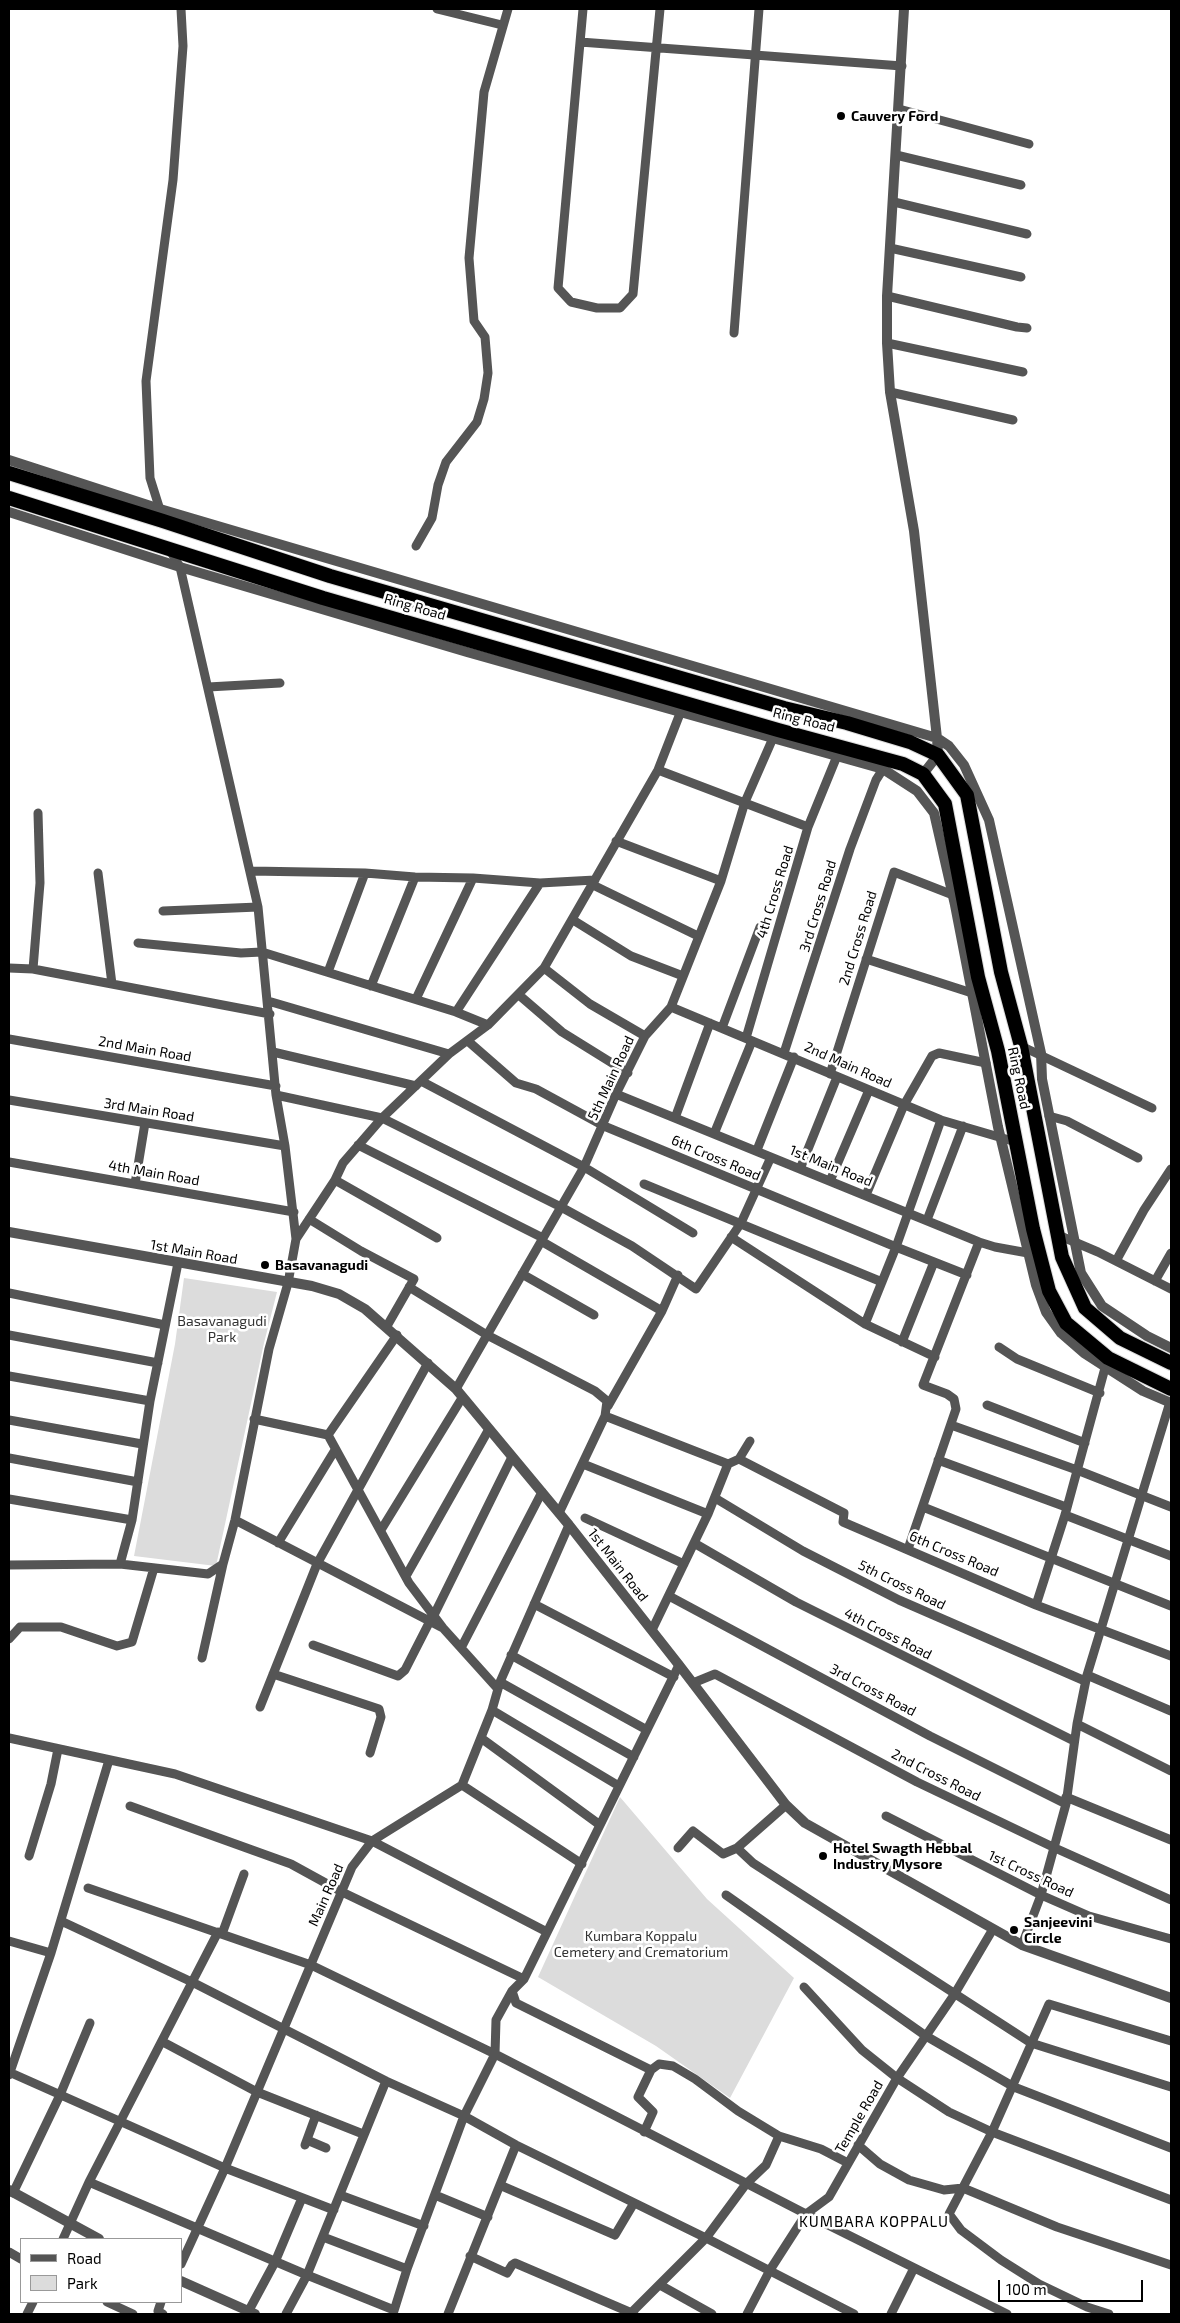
<!DOCTYPE html>
<html>
<head>
<meta charset="utf-8">
<style>
  body { margin:0 }
  #map { position:relative; width:1180px; height:2323px; overflow:hidden; background:#fff; font-family:"Exo 2",sans-serif }
  canvas { display:block }
  .frame { position:absolute; inset:0; border:10px solid #000; pointer-events:none }
  .legend { position:absolute; left:20px; top:2238px; width:162px; height:65px; box-sizing:border-box; background:#fff; border:1px solid #999; margin:0; padding:6px 9px; list-style:none; font-size:15px; color:#000 }
  .legend li { display:flex; align-items:center; gap:10px; height:25px }
  .legend b { width:25px; border:1px solid #999 }
  .scale { position:absolute; left:998px; top:2280px; width:145px; height:22px; box-sizing:border-box; border:2px solid #000; border-top:0; padding-left:6px; font-size:15px; line-height:18px; white-space:nowrap; color:#000; -webkit-text-stroke:4px #fff; paint-order:stroke }
</style>
</head>
<body>
<div id="map">
<canvas width="1180" height="2323"></canvas>
<div class="frame"></div>
<ul class="legend">
<li><b style="height:6px;background:#555"></b>Road</li>
<li><b style="height:14px;background:#dcdcdc"></b>Park</li>
</ul>
<div class="scale">100 m</div>
</div>
<script>
const context = document.querySelector('canvas').getContext('2d');
context.lineJoin = 'round';
function fillPath(path, color) { context.fillStyle = color; context.fill(path, 'evenodd'); }
const shape = rows => new Path2D(rows.map(r => 'M' + r).join(''));
function stroke(path, color, width, dash) { context.strokeStyle = color; context.lineWidth = width; context.lineCap = dash ? 'butt' : 'round'; context.setLineDash(dash || []); context.stroke(path); }
function drawText(font, color, halo, rows, align = 'center') {
  context.font = font + ' "Exo 2",sans-serif'; context.lineWidth = 5; context.setLineDash([]); context.textBaseline = 'middle'; context.strokeStyle = halo; context.fillStyle = color; for (const [text, x, y, turn = 0] of rows) {
    context.save(); context.translate(x, y); context.rotate((+turn || 0) * Math.PI / 180); context.textAlign = isNaN(turn) ? turn : align; if (halo) context.strokeText(text, 0, 0); context.fillText(text, 0, 0); context.restore();
  }
}
fillPath(shape([
  [184,1278,277,1292,264,1343,216,1566,134,1556,175,1344],
  [620,1797,707,1899,794,1978,730,2098,656,2046,538,1977]
]), '#dcdcdc');
const trunk = shape([
  [9,473,163,521,330,576,784,708,847,723,910,742,938,755,967,795,1001,972,1021,1046,1062,1257,1085,1308,1120,1338,1171,1363],
  [9,498,323,598,778,730,903,764,923,774,945,804,978,977,998,1051,1033,1229,1049,1291,1066,1323,1108,1358,1171,1389]
]);
stroke(trunk, '#dbdbdb', 16);
stroke(shape([
  [437,9,502,25],
  [583,9,558,288,571,302,597,308,620,308,633,294,660,9],
  [580,42,902,66],
  [899,109,1029,144],
  [896,155,1021,185],
  [894,202,1027,234],
  [890,248,1021,277],
  [887,296,1017,327,1027,328],
  [734,333,759,9],
  [887,343,1023,372],
  [890,392,1013,420],
  [161,513,150,478,146,381,173,180,183,46,181,9],
  [416,546,432,518,438,485,446,462,477,422,484,399,488,373,485,337,474,321,469,258,484,92,508,9],
  [208,687,280,683],
  [658,770,808,827],
  [616,841,721,881],
  [251,871,365,873,415,877,473,878,540,883,595,880],
  [98,873,112,984],
  [593,885,698,936],
  [163,911,258,907],
  [573,920,631,956,683,976],
  [138,943,241,953,262,952,456,1012,488,1025],
  [866,959,972,993],
  [9,968,33,969,270,1014],
  [544,968,590,1004,645,1036],
  [33,969,40,883,38,813],
  [328,972,365,873],
  [371,986,415,877],
  [519,995,562,1032,628,1073],
  [416,999,473,878],
  [268,1001,449,1054],
  [671,1007,941,1120,1016,1142],
  [456,1012,540,883],
  [722,1028,760,927],
  [746,1038,808,827,837,756],
  [9,1039,276,1086],
  [469,1042,516,1083,536,1089,604,1126,896,1247,967,1275],
  [1021,1046,1152,1108],
  [273,1052,416,1086],
  [784,1053,850,849,876,780,883,769],
  [830,1074,894,872,953,895],
  [421,1081,584,1167,693,1233],
  [616,1094,979,1242,995,1247,1028,1253,1032,1251],
  [276,1095,382,1118,561,1207,632,1246,696,1289,741,1223,771,1157],
  [9,1100,285,1146],
  [1049,1116,1067,1121,1138,1158],
  [675,1118,710,1023],
  [714,1134,752,1041],
  [358,1145,543,1238],
  [757,1150,794,1057],
  [9,1162,294,1212],
  [800,1169,837,1077],
  [335,1180,437,1238],
  [830,1181,869,1090],
  [135,1184,145,1123],
  [644,1184,882,1282],
  [866,1195,904,1105,932,1056,939,1053,986,1063],
  [309,1219,361,1251,414,1279,387,1326],
  [927,1220,963,1126],
  [1058,1235,1098,1252,1171,1289],
  [731,1237,865,1324,935,1357],
  [296,1239,335,1180,343,1163,382,1118,449,1054,488,1025,544,968,658,770,681,711],
  [541,1241,662,1311],
  [1116,1261,1144,1210,1171,1169],
  [522,1274,594,1315],
  [1155,1281,1171,1253],
  [409,1287,487,1335,595,1391,607,1401,605,1416,559,1513],
  [9,1293,165,1325],
  [865,1324,896,1247,941,1120],
  [9,1335,158,1363],
  [902,1342,934,1262],
  [999,1347,1017,1359,1100,1393],
  [9,1376,150,1401],
  [456,1389,584,1167,616,1094,645,1036,671,1007,721,881,745,802,773,738],
  [987,1405,1085,1443],
  [608,1406,662,1311,678,1275],
  [605,1416,728,1464],
  [254,1419,328,1435],
  [9,1420,142,1444],
  [951,1425,1077,1470,1171,1507],
  [328,1435,409,1583,443,1628,498,1689],
  [328,1435,397,1335],
  [9,1458,138,1482],
  [739,1459,844,1513,843,1522,1036,1605,1171,1656],
  [938,1460,1066,1507],
  [583,1464,708,1514],
  [715,1498,803,1551,899,1600,1085,1681],
  [9,1499,132,1520],
  [923,1507,1171,1606],
  [1065,1515,1171,1556],
  [585,1518,684,1564],
  [235,1520,441,1627],
  [381,1530,462,1398],
  [278,1543,335,1450],
  [694,1543,796,1602,1074,1741],
  [908,1549,956,1409,954,1399,947,1394,923,1385,979,1242],
  [120,1564,132,1520,150,1401,178,1263],
  [9,1565,120,1564,208,1574,223,1564,235,1520,269,1349,288,1283,296,1239,285,1146,276,1095,258,907,180,567,168,547],
  [406,1576,489,1429],
  [669,1596,930,1736,1066,1804],
  [534,1604,674,1677],
  [1036,1605,1065,1515,1105,1368],
  [434,1615,512,1457],
  [652,1630,708,1514,728,1464,739,1459,750,1441],
  [9,1639,20,1627,61,1627,117,1646,132,1642,154,1568],
  [313,1645,398,1676,405,1670,430,1621],
  [461,1648,542,1492],
  [511,1655,647,1730],
  [202,1658,223,1564],
  [273,1674,379,1709,381,1717,370,1753],
  [1087,1675,1171,1711],
  [500,1682,634,1757],
  [693,1683,715,1674,917,1782,1055,1848,1171,1900],
  [260,1707,317,1564,428,1363],
  [492,1710,619,1786],
  [1077,1724,1171,1771],
  [9,1738,175,1774,372,1841,547,1932],
  [481,1738,600,1825],
  [462,1785,582,1864],
  [1066,1797,1171,1840],
  [786,1805,737,1848,753,1863,1031,2043,1171,2087],
  [130,1806,291,1864,342,1892,524,1979],
  [886,1816,1041,1895,1089,1916,1171,1939],
  [678,1848,693,1831,723,1854,737,1848],
  [29,1856,51,1784,58,1749],
  [88,1888,311,1965,495,2054,806,2214,1007,2314],
  [726,1895,926,2036,1014,2087,1171,2148],
  [61,1921,194,1983,386,2081,464,2116,516,2145,706,2238,854,2314],
  [222,1934,244,1874],
  [9,1941,51,1953],
  [1022,1945,1041,1895,1066,1804,1077,1724,1087,1675,1170,1402],
  [804,1987,862,2050,897,2078,949,2112,992,2132,1171,2200],
  [512,1991,516,2003,651,2070,638,2097,653,2112,644,2132],
  [163,2042,257,2092,363,2134],
  [651,2070,659,2064,673,2066,695,2079,738,2111,779,2136,821,2149,848,2163],
  [9,2072,225,2168,334,2210],
  [9,2075,51,1953,109,1760],
  [307,2140,326,2148],
  [305,2145,316,2115],
  [858,2145,880,2164,909,2180,944,2190,963,2188,1057,2227,1171,2265],
  [89,2182,307,2275,394,2310],
  [502,2186,615,2235,634,2203],
  [13,2193,60,2095,90,2023],
  [340,2195,424,2226],
  [435,2195,488,2217],
  [323,2237,407,2269],
  [63,2239,89,2182,218,1932],
  [9,2252,21,2259],
  [470,2256,507,2273,512,2265,515,2263,634,2314],
  [181,2264,225,2168,352,1867,372,1841,462,1785,492,1710,500,1682,569,1525],
  [660,2285,712,2314],
  [107,2302,133,2314],
  [161,2302,158,2311,163,2314],
  [27,2314,33,2302],
  [247,2314,275,2262,302,2198],
  [286,2314,307,2275,386,2081],
  [393,2314,407,2269,464,2116,495,2054,496,2020,512,1991,524,1979,679,1665],
  [448,2314,516,2145],
  [630,2314,706,2238,746,2184,766,2165,779,2136],
  [747,2314,770,2270,806,2214,829,2197,897,2078,954,1995,993,1929],
  [891,2314,914,2268],
  [1109,2314,1087,2307,1039,2284,1001,2260,961,2230,949,2214,992,2132,1049,2004,1171,2041]
]), '#555', 9);
stroke(shape([
  [904,9,887,296,887,343,890,392,914,531,937,738,938,755,923,774],
  [9,460,160,509,937,738,949,746,964,765,989,820,1041,1053,1042,1079,1081,1273,1102,1306,1147,1336,1171,1348],
  [9,512,180,567,467,652,883,769,917,791,934,813,955,905,998,1127,1036,1285,1046,1312,1061,1333,1084,1353,1143,1391,1171,1403],
  [9,1232,312,1286,339,1294,365,1309,456,1389,569,1525,679,1665,786,1805,805,1823,1022,1945,1171,1998],
  [9,2190,99,2239],
  [181,2281,255,2314]
]), '#555', 10);
stroke(trunk, '#000', 14);
for (const [x, y, r, color] of [
  [841,116,5,"#000"],
  [265,1265,5,"#000"],
  [823,1856,5,"#000"],
  [1014,1930,5,"#000"]
]) { const dot = new Path2D(); dot.arc(x, y, r, 0, 2 * Math.PI); context.fillStyle = color; context.fill(dot); stroke(dot, '#fff', 2); }
drawText('bold 14px', '#000', '#fff', [
  ["Cauvery Ford",851,116],
  ["Basavanagudi",275,1265],
  ["Hotel Swagth Hebbal",833,1848],
  ["Industry Mysore",833,1864],
  ["Sanjeevini",1024,1922],
  ["Circle",1024,1938]
], 'left');
drawText('14px', '#000', '#fff', [
  ["Ring Road",415,607,16],
  ["Ring Road",804,720,14],
  ["4th Cross Road",775,892,-73],
  ["3rd Cross Road",818,906,-73],
  ["2nd Cross Road",858,938,-73],
  ["2nd Main Road",145,1049,10],
  ["2nd Main Road",848,1065,24],
  ["5th Main Road",611,1078,-65],
  ["Ring Road",1019,1078,78],
  ["3rd Main Road",149,1110,9],
  ["6th Cross Road",716,1158,23],
  ["1st Main Road",831,1166,22],
  ["4th Main Road",154,1173,10],
  ["1st Main Road",194,1252,10],
  ["6th Cross Road",954,1554,23],
  ["1st Main Road",618,1565,52],
  ["5th Cross Road",902,1585,26],
  ["4th Cross Road",888,1634,27],
  ["3rd Cross Road",873,1690,28],
  ["2nd Cross Road",936,1775,27],
  ["1st Cross Road",1031,1874,25],
  ["Main Road",326,1895,-66],
  ["Temple Road",859,2117,-60]
]);
drawText('14px', '#333', '#fff', [
  ["Basavanagudi",222,1321],
  ["Park",222,1337],
  ["Kumbara Koppalu",641,1936],
  ["Cemetery and Crematorium",641,1952]
]);
context.letterSpacing = '1px';
drawText('15px', '#000', '#fff', [
  ["KUMBARA KOPPALU",874,2222]
]);
context.letterSpacing = '0px';
</script>
</body>
</html>
